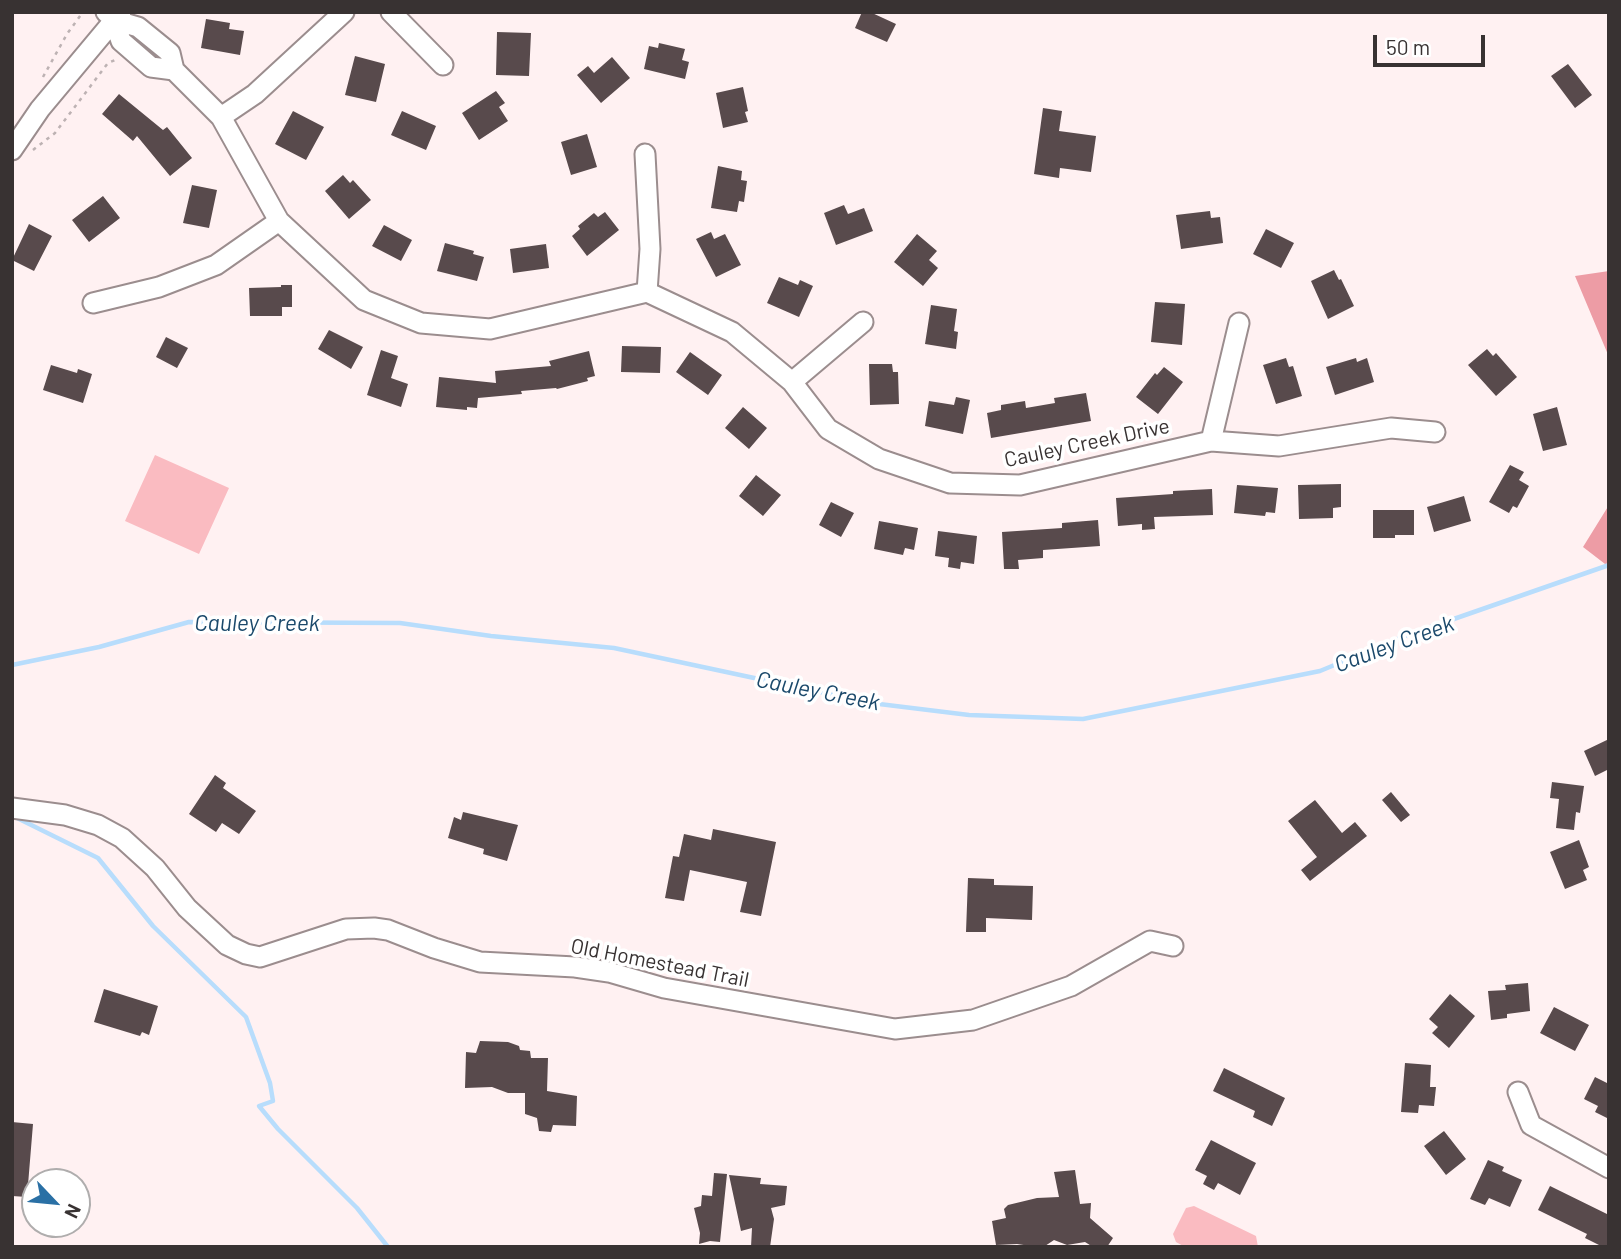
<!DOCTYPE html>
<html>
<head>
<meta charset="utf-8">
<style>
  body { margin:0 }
  #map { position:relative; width:1621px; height:1259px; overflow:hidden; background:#fff1f2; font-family:Barlow,sans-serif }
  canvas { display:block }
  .frame { position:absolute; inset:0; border:14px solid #383232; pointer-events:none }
  .north { position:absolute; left:21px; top:1168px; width:70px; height:70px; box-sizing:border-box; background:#fff; border:2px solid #afadad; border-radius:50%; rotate:116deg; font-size:19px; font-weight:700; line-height:28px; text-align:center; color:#383232 }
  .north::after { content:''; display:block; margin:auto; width:24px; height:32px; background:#2a70a5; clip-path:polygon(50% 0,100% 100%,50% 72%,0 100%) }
  .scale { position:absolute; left:1373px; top:35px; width:112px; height:32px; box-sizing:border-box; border:4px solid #383232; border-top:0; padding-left:9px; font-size:21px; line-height:24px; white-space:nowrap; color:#383232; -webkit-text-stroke:5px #fff; paint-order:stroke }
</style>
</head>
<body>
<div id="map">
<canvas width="1621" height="1259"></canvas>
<div class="frame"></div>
<div class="north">N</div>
<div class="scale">50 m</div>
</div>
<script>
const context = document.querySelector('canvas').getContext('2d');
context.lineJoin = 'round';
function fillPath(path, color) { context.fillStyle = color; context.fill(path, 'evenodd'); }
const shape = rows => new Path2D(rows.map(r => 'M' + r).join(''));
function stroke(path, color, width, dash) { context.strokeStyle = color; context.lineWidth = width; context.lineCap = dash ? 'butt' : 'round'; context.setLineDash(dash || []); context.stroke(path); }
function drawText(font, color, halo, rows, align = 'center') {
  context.font = font + ' Barlow,sans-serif'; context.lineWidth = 7; context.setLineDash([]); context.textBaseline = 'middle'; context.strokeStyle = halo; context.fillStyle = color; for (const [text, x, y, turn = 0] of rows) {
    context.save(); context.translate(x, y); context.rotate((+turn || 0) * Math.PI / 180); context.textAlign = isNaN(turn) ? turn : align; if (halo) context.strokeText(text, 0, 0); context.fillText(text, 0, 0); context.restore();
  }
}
fillPath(shape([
  [155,455,229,488,199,554,125,521],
  [1194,1206,1256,1236,1258,1247,1185,1247,1176,1242,1173,1234,1186,1208]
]), '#fabbc1');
fillPath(shape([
  [1609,271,1609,357,1575,276],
  [1609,505,1609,567,1583,547]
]), '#ed9ca5');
stroke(shape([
  [12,665,99,647,189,622,400,623,491,636,614,648,871,703,969,715,1083,719,1320,671,1402,637,1609,565],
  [13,816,98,858,153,926,246,1017,270,1083,273,1101,259,1106,278,1129,357,1208,388,1247]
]), '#b8ddfc', 4.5);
fillPath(shape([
  [862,12,870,12,896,24,887,42,855,28],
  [206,19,230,23,229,29,244,31,240,55,201,48],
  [497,32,531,33,529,76,496,75],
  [659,43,685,49,682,60,689,62,685,79,644,69,649,46,658,48],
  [355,56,385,64,376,102,345,95],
  [612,57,630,78,601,103,577,75,588,66,594,73],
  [1568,64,1592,95,1575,108,1551,76],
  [743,87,748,111,745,112,748,122,723,128,716,93],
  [496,91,505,103,499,107,508,121,479,140,462,113],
  [119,94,163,130,167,127,192,158,170,176,137,136,133,141,102,114],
  [1043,108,1062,111,1059,131,1096,136,1091,172,1060,168,1059,178,1034,174],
  [293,111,324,127,306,160,275,144],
  [402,111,436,126,426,150,391,135],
  [587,134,597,167,571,175,561,142],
  [718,166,742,171,741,180,747,181,744,202,739,201,737,212,711,208],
  [343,175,350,183,353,180,371,200,349,219,325,191],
  [192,185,217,190,209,228,183,223],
  [103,196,120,218,89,242,72,220],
  [844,205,848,214,864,208,873,231,836,245,824,213],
  [1210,211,1211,218,1220,217,1223,243,1181,249,1176,215],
  [605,212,619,230,587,256,572,236,580,229,578,226,594,213,598,217],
  [29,224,52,236,34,271,12,260],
  [384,225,412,240,401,261,372,246],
  [1266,229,1294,243,1281,268,1253,254],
  [711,232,714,239,725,234,741,265,716,277,696,239],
  [917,234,937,251,929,260,938,268,923,286,894,262],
  [445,243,474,251,473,254,484,257,477,281,437,271],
  [546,244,549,268,513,273,510,249],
  [1334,270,1339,280,1341,279,1354,306,1328,319,1311,281],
  [779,277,798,285,800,280,813,286,799,317,767,303],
  [281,285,292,285,292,307,282,307,282,316,250,316,249,288,281,287],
  [1155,302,1185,304,1182,345,1151,342],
  [931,305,957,309,954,331,958,332,956,349,925,344],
  [329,330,363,347,351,369,318,349],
  [166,337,188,348,177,368,156,357],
  [622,346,661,347,660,373,621,372],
  [1487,349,1493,356,1496,353,1517,377,1496,396,1468,365],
  [381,350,398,356,391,378,408,384,401,407,367,395],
  [589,351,595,376,587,378,588,381,557,389,556,388,521,391,522,394,478,398,477,408,467,407,467,410,436,407,439,377,496,383,495,371,551,366,549,361],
  [690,352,722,375,708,395,676,372],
  [1286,358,1289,367,1293,366,1302,396,1276,404,1263,365],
  [1356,358,1357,362,1367,358,1374,382,1335,395,1326,367],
  [869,364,892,364,893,372,898,372,899,404,870,405],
  [51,365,77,373,78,369,92,374,83,403,43,390],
  [1164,367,1183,382,1158,414,1136,397,1155,373,1157,375],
  [1086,393,1091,421,991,438,987,413,1001,410,1001,405,1025,401,1026,408,1055,403,1054,398],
  [956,397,970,400,963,434,925,426,929,401,954,405],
  [743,407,767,428,749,449,725,428],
  [1557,407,1567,445,1543,451,1533,414],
  [1510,465,1524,472,1519,480,1529,486,1517,508,1513,506,1509,513,1489,502],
  [756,475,781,495,763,516,739,496],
  [1341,484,1341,507,1333,508,1333,518,1299,519,1298,485],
  [1237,485,1278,488,1275,513,1266,512,1265,516,1234,513],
  [1212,489,1213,515,1154,517,1155,529,1142,530,1142,524,1118,526,1116,498,1173,494,1173,491],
  [1464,496,1471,521,1434,532,1427,507],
  [831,502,854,513,841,537,819,525],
  [1373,510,1414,510,1414,535,1395,535,1395,538,1373,538],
  [1098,520,1100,546,1043,550,1043,558,1018,560,1019,569,1004,569,1002,532,1062,528,1062,523],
  [879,521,918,528,914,550,905,548,903,555,874,549],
  [938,531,977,536,974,564,961,562,960,569,948,567,949,558,935,556],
  [1609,739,1609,769,1595,776,1584,751],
  [215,775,226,783,223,788,256,811,239,834,222,823,216,832,189,814],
  [1552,782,1584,786,1580,813,1576,812,1574,830,1556,828,1559,799,1550,798],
  [1391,792,1410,815,1401,822,1382,800],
  [1315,800,1342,833,1355,822,1367,836,1310,881,1301,870,1317,857,1288,821],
  [463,812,518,825,507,861,483,854,484,849,448,838,454,817,461,820],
  [713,829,776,842,761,916,740,912,747,882,690,870,684,901,665,898,673,856,679,857,684,834,711,840],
  [1579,840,1589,867,1583,870,1587,880,1565,889,1550,852],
  [968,878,994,879,994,885,1033,886,1032,920,986,918,986,932,966,932],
  [1528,983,1530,1011,1507,1014,1507,1018,1491,1020,1488,991,1506,990,1505,985],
  [104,989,158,1006,149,1035,142,1032,140,1036,94,1022],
  [1450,994,1475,1016,1449,1048,1432,1033,1438,1027,1429,1019],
  [1554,1007,1589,1025,1575,1051,1540,1033],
  [480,1041,508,1042,519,1046,520,1050,530,1051,531,1058,548,1058,547,1091,577,1096,576,1126,553,1125,551,1132,539,1131,537,1118,525,1114,525,1093,508,1093,492,1087,465,1088,466,1052,476,1053],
  [1405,1063,1431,1065,1430,1087,1436,1087,1434,1106,1419,1105,1418,1113,1401,1112],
  [1224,1068,1285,1098,1272,1126,1253,1117,1255,1111,1213,1091],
  [1595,1077,1609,1084,1609,1119,1595,1112,1598,1106,1584,1099],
  [12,1122,33,1124,27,1197,12,1196],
  [1444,1131,1466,1159,1446,1175,1424,1146],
  [1211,1140,1256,1163,1240,1195,1218,1183,1214,1190,1203,1184,1207,1176,1195,1170],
  [1488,1160,1504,1167,1502,1171,1522,1180,1510,1207,1489,1198,1485,1205,1470,1199],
  [1075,1170,1080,1204,1091,1203,1090,1218,1113,1238,1107,1247,1093,1247,1085,1242,1067,1245,1054,1240,1045,1246,1037,1247,1017,1244,996,1245,992,1221,1006,1218,1004,1209,1008,1205,1037,1198,1059,1197,1054,1172],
  [714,1173,727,1174,720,1242,710,1241,699,1244,700,1233,694,1208,701,1206,702,1195,712,1196],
  [729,1175,761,1178,760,1184,787,1186,785,1205,771,1208,774,1219,770,1247,751,1247,752,1228,741,1231],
  [1550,1186,1609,1215,1609,1247,1603,1247,1585,1238,1587,1234,1538,1210]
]), '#584a4c');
const minor = shape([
  [106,12,114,20,138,27,170,53,174,70,221,117,279,221,364,300,421,323,490,329,647,292,732,332,792,382,828,429,879,459,950,483,1020,485,1211,441,1279,446,1391,428,1435,432],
  [391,12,443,65],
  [114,20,121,41,151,67,174,70],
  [221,117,255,94,344,12],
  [12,150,40,109,121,12],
  [645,154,650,249,647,292],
  [93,303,159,287,216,265,279,221],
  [792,382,863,322],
  [1211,441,1239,323],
  [12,808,65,815,98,825,122,838,155,868,187,908,227,945,246,954,260,957,346,929,374,928,388,930,434,948,480,962,575,967,609,972,664,988,895,1029,973,1020,1071,986,1150,941,1173,946],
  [1518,1092,1531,1125,1609,1168]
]);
stroke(minor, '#9b8d8e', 23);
stroke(shape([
  [43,77,67,34,83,12],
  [33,150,55,133,108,63,115,60]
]), '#bdb2b3', 2.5, [3.5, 5]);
stroke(minor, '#fff', 19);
drawText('21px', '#383232', '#fff', [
  ["Cauley Creek Drive",1087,443,-12],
  ["Old Homestead Trail",660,963,11]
]);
drawText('italic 23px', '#1b496b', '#fff', [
  ["Cauley Creek",257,623],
  ["Cauley Creek",1394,644,-20],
  ["Cauley Creek",818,691,11]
]);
</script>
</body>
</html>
